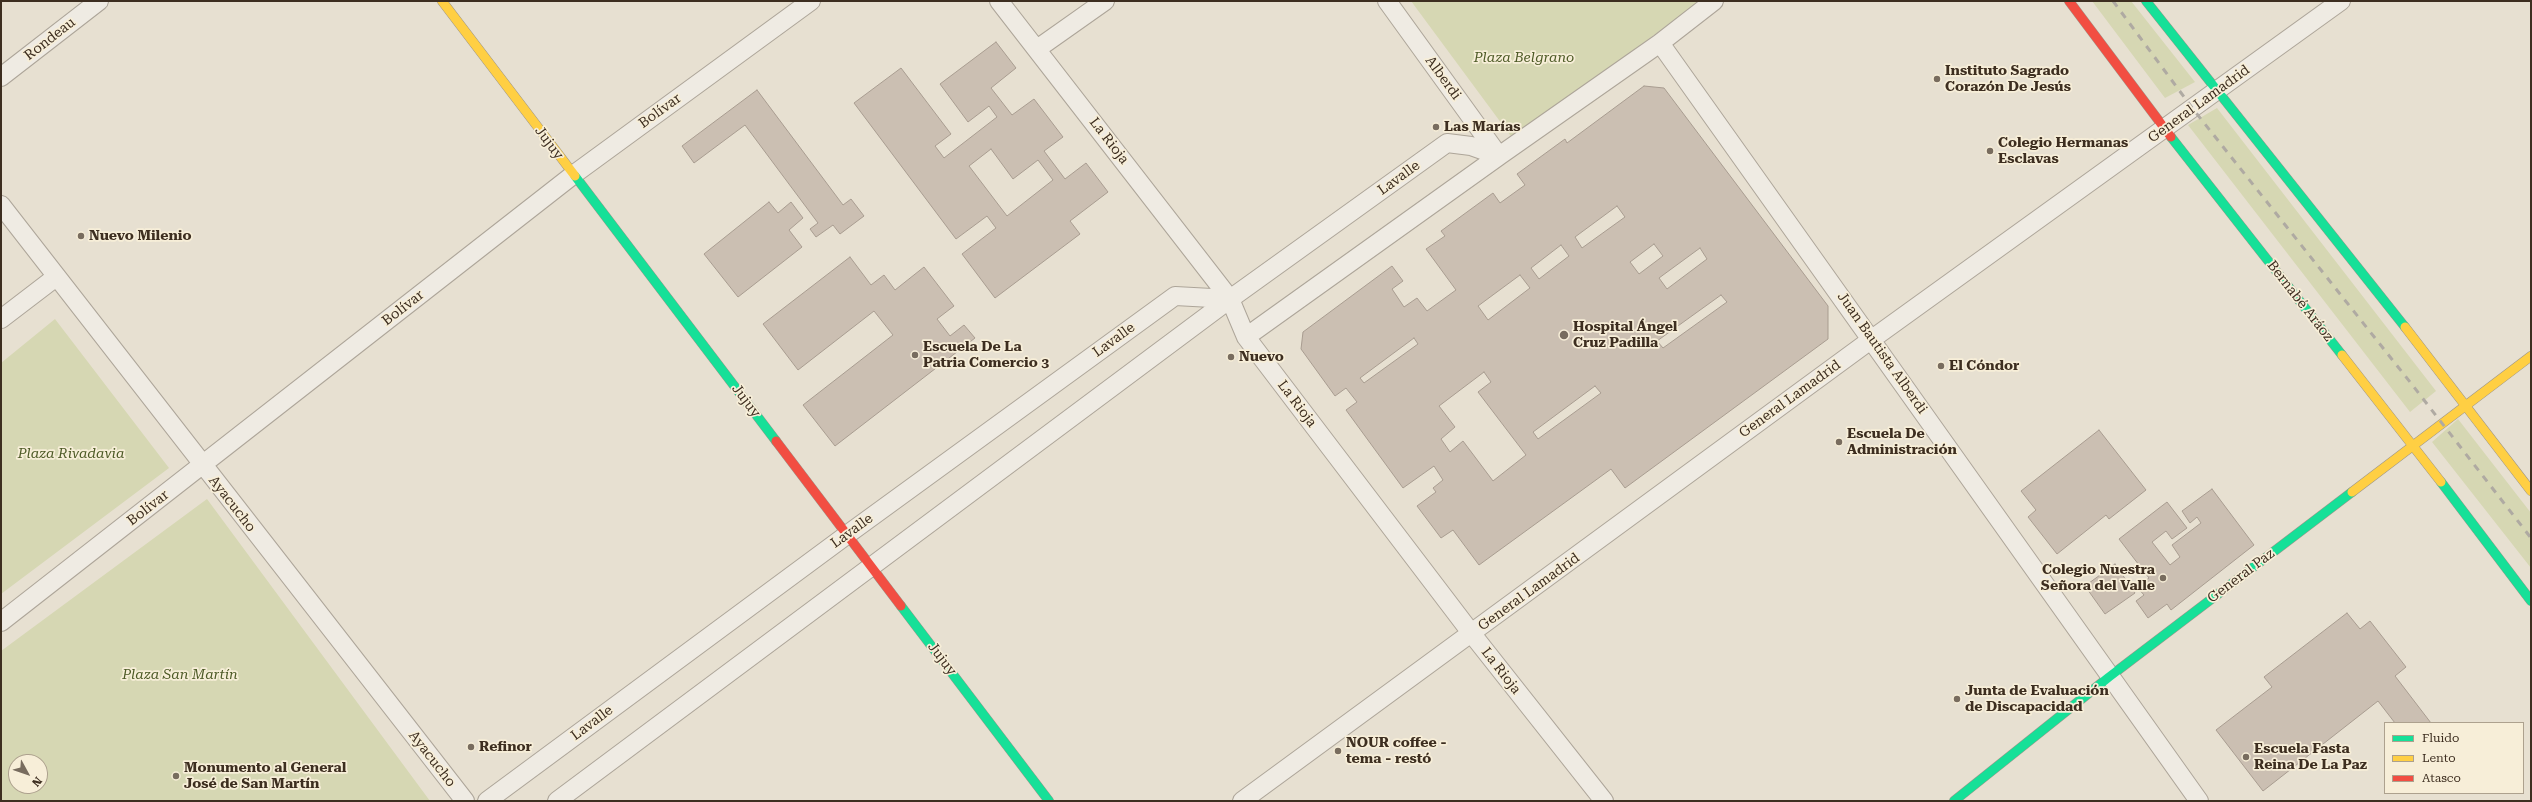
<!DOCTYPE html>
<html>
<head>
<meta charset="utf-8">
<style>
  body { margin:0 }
  #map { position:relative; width:2532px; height:802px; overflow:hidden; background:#e7e0d1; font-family:"Roboto Serif",serif }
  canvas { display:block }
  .frame { position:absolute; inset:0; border:2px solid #3d2e20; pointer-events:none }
  .legend { position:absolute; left:2384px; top:722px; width:140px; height:72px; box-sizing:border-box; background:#f7eed8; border:1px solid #ada18e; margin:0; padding:5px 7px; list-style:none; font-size:12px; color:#3d2e20 }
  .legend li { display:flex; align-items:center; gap:8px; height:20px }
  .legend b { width:20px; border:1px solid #ada18e }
  .north { position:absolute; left:8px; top:754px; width:40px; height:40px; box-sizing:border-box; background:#f7eed8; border:1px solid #ada18e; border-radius:50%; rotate:130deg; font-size:11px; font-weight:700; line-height:16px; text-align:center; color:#3d2e20 }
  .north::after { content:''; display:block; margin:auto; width:14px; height:18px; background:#786c5e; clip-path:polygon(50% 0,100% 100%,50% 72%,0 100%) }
</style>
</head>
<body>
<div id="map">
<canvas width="2532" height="802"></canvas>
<div class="frame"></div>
<ul class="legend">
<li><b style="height:5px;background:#16e098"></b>Fluido</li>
<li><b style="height:5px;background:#ffcf43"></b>Lento</li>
<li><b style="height:5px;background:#f24e42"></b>Atasco</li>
</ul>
<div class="north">N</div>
</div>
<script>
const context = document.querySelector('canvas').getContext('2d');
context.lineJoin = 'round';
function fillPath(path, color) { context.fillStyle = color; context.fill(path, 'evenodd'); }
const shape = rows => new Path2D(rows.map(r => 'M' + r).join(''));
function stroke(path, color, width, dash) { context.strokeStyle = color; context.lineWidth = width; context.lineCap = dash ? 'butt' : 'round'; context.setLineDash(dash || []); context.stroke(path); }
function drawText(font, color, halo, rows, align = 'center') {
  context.font = font + ' "Roboto Serif",serif'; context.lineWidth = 3.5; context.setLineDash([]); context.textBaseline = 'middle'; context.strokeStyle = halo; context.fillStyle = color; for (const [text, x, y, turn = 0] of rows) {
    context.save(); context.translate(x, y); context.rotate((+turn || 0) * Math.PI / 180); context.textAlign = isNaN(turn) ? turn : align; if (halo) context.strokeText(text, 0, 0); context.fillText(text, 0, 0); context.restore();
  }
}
fillPath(shape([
  [1411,1,1700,1,1513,139],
  [2092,1,2131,1,2195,82,2165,98],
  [2217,108,2436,391,2410,412,2188,125],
  [55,319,169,468,1,594,1,363],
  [2458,419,2531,513,2531,568,2432,442],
  [207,499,430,801,1,801,1,651],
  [16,762,40,762,40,786,16,786]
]), '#d6d7b3');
const building = shape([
  [996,42,1016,68,991,88,1012,115,1034,99,1063,137,1044,151,1065,179,1086,163,1108,192,1070,221,1080,234,995,298,962,254,996,228,987,216,956,239,854,103,901,68,951,134,935,146,944,158,997,117,989,106,968,122,940,84,996,42],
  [991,149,1013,179,1038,160,1053,180,1007,216,969,166,991,149],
  [1644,86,1664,88,1828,306,1828,339,1625,488,1611,469,1479,565,1453,530,1441,538,1417,506,1436,492,1433,488,1443,480,1434,466,1403,488,1346,410,1357,402,1346,388,1335,396,1301,349,1303,332,1392,266,1403,281,1392,289,1404,307,1417,298,1427,311,1456,290,1426,249,1445,236,1441,231,1493,193,1500,203,1525,185,1517,174,1565,139,1567,143,1644,86],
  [1617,206,1625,217,1582,248,1575,237,1617,206],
  [1654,244,1663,256,1639,274,1630,262,1654,244],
  [1561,245,1569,256,1539,279,1531,268,1561,245],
  [1700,248,1707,259,1667,289,1659,278,1700,248],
  [1520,275,1530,288,1488,320,1478,306,1520,275],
  [1721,295,1727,302,1663,348,1657,341,1721,295],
  [1414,338,1418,344,1364,383,1360,378,1414,338],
  [1484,372,1491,382,1478,392,1526,455,1493,481,1463,441,1450,452,1441,439,1455,427,1439,406,1484,372],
  [1595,386,1601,393,1538,439,1533,432,1595,386],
  [757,90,843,205,851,199,864,216,840,234,833,225,816,237,810,229,818,223,745,125,694,163,682,146,757,90],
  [769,202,778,213,791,202,803,218,789,230,802,247,738,297,704,254,769,202],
  [850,257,871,285,884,275,895,290,924,267,954,306,937,319,950,336,964,325,975,338,835,446,803,405,893,335,874,311,798,370,763,324,850,257],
  [2099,430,2146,490,2109,519,2106,515,2057,554,2028,517,2036,510,2021,491,2099,430],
  [2212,489,2254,545,2171,610,2167,604,2148,618,2136,601,2144,595,2137,587,2149,578,2119,539,2167,502,2187,528,2172,539,2166,531,2152,542,2170,565,2180,557,2172,545,2201,523,2197,517,2190,523,2182,511,2212,489],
  [2115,564,2135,593,2105,614,2085,586,2115,564],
  [2347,613,2360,629,2370,621,2406,667,2395,676,2431,723,2395,723,2378,701,2263,791,2216,730,2272,687,2264,677,2347,613]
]);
fillPath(building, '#cbbfb2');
stroke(building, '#a89c90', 1);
const street = shape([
  [999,1,1230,299,1246,337,1472,634,1604,801],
  [1660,43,2199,801],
  [1037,49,1105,1],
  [1,77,99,1],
  [1,205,465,801],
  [1,319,56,277],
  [1246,337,1499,156,1387,1],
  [1,622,573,175,811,1],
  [487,801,848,534,1175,296,1230,299],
  [557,801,1230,299,1447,143,1471,146,1499,156,1660,43,1714,1],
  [1242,801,1872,339,2341,1]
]);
const fast = shape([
  [2146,1,2405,327],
  [2171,137,2342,355],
  [575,176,776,441],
  [2441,482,2531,601],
  [901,606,1049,801],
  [1954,801,2109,677,2352,492]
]);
const slow = shape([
  [442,1,575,176],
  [2405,327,2531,491],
  [2342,355,2441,482],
  [2352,492,2531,356]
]);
const jam = shape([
  [2069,1,2171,137],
  [776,441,901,606]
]);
stroke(street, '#ada599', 20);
stroke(fast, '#9c958a', 10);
stroke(slow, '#9c958a', 10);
stroke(jam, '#9c958a', 10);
stroke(street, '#efebe3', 18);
stroke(fast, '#16e098', 9);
stroke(slow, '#ffcf43', 9);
stroke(jam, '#f24e42', 9);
stroke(shape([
  [2113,1,2193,109,2410,382,2531,538]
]), '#afaaa2', 3, [7, 7]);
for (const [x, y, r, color] of [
  [1937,79,4,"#786c5e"],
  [1436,127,4,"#786c5e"],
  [1990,151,4,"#786c5e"],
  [81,236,4,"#786c5e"],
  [1564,335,5,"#786c5e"],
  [915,355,4,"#786c5e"],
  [1231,357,4,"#786c5e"],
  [1941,366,4,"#786c5e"],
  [1839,442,4,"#786c5e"],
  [2163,578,4,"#786c5e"],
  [1957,699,4,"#786c5e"],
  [471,747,4,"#786c5e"],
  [1338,751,4,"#786c5e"],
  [2246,757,4,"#786c5e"],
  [176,776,4,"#786c5e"]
]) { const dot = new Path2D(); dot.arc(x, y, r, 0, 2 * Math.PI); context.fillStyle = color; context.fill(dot); stroke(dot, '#f7eed8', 1.5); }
drawText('14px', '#3d2e20', '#f7eed8', [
  ["Rondeau",50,39,-38],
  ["Alberdi",1443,78,54],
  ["General Lamadrid",2199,104,-36],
  ["Bolívar",660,111,-36],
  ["La Rioja",1109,141,52],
  ["Jujuy",549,143,53],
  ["Lavalle",1399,178,-36],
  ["Bernabé Aráoz",2300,301,52],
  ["Bolívar",403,308,-38],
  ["Lavalle",1114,340,-36],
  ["Juan Bautista Alberdi",1882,353,55],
  ["General Lamadrid",1790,399,-36],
  ["Jujuy",746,401,53],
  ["La Rioja",1297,404,53],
  ["Ayacucho",232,504,52],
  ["Bolívar",148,508,-38],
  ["Lavalle",852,531,-36],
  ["General Paz",2241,576,-37],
  ["General Lamadrid",1529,592,-36],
  ["Jujuy",942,659,53],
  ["La Rioja",1501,671,52],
  ["Lavalle",592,723,-37],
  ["Ayacucho",432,759,52]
]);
drawText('italic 14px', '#4d5a26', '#f7eed8', [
  ["Plaza Belgrano",1524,58],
  ["Plaza Rivadavia",71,454],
  ["Plaza San Martín",180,675]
]);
drawText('bold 14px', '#3d2e20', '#f7eed8', [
  ["Instituto Sagrado",1945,71],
  ["Corazón De Jesús",1945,87],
  ["Las Marías",1444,127],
  ["Colegio Hermanas",1998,143],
  ["Esclavas",1998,159],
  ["Nuevo Milenio",89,236],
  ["Hospital Ángel",1573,327],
  ["Cruz Padilla",1573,343],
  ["Escuela De La",923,347],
  ["Patria Comercio 3",923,363],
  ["Nuevo",1239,357],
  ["El Cóndor",1949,366],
  ["Escuela De",1847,434],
  ["Administración",1847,450],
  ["Colegio Nuestra",2155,570,"right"],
  ["Señora del Valle",2155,586,"right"],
  ["Junta de Evaluación",1965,691],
  ["de Discapacidad",1965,707],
  ["NOUR coffee -",1346,743],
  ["tema - restó",1346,759],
  ["Refinor",479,747],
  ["Escuela Fasta",2254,749],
  ["Reina De La Paz",2254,765],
  ["Monumento al General",184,768],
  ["José de San Martín",184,784]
], 'left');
</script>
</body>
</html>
